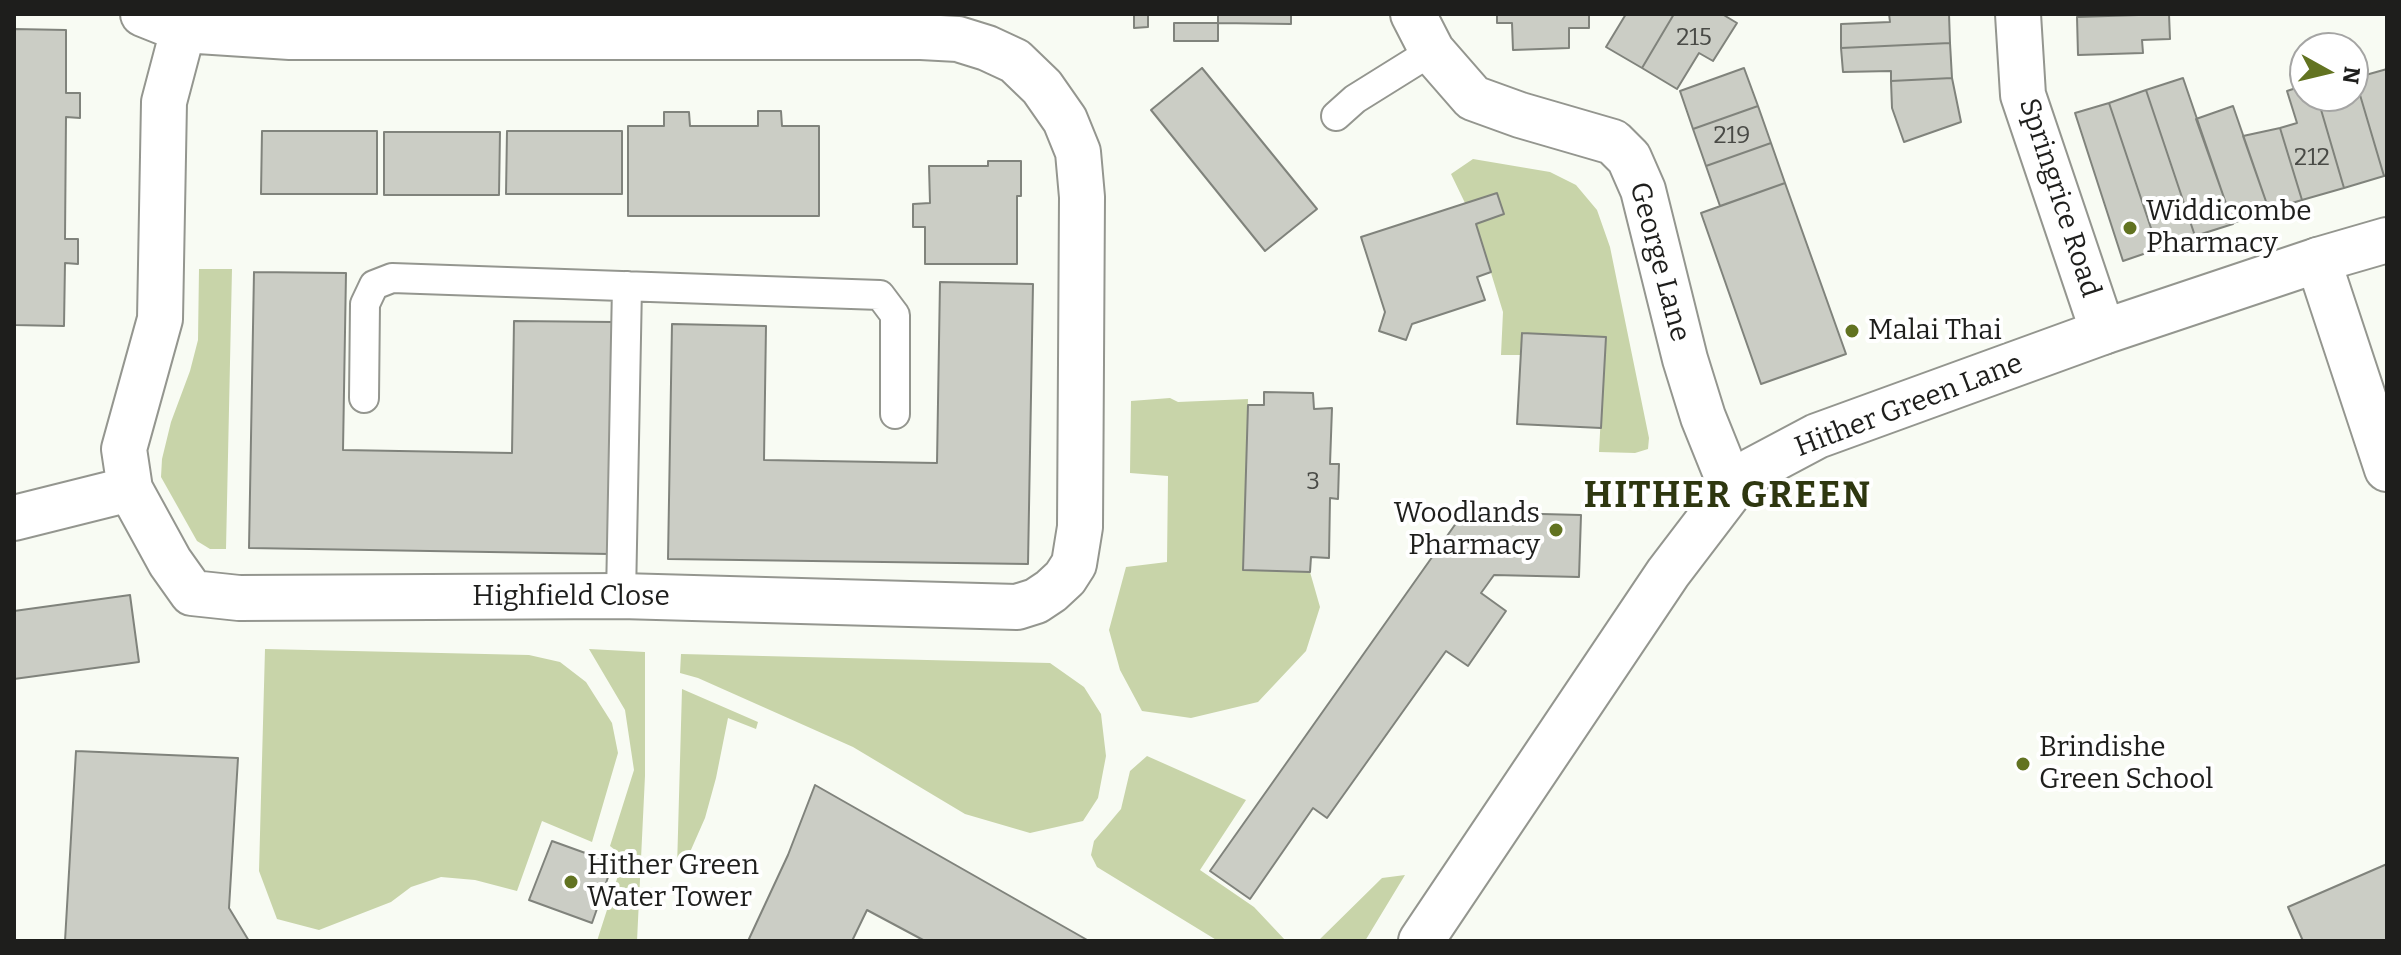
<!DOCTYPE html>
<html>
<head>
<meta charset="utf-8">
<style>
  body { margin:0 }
  #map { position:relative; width:2401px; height:955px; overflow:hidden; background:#f8fbf3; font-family:Bitter,serif }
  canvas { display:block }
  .frame { position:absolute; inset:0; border:16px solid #1e1e1c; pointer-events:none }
  .north { position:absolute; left:2289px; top:32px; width:80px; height:80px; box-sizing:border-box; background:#fff; border:2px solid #a5a5a4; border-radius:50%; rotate:98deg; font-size:22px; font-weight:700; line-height:32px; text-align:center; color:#1e1e1c }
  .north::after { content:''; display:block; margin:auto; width:28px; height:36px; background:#627321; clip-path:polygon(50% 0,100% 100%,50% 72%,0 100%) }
</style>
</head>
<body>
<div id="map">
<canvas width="2401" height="955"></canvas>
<div class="frame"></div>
<div class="north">N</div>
</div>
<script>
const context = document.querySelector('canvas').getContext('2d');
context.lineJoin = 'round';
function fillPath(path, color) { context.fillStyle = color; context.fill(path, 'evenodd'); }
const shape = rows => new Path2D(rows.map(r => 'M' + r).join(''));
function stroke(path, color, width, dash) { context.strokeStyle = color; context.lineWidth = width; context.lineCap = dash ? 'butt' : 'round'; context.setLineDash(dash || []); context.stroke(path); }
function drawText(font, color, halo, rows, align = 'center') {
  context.font = font + ' Bitter,serif'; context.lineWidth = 8; context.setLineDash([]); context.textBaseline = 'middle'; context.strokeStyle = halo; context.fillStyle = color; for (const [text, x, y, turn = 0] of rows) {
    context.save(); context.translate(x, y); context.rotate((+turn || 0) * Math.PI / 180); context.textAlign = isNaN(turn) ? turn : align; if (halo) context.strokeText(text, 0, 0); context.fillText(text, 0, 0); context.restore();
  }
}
fillPath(shape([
  [1473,159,1550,172,1576,185,1597,210,1610,247,1649,438,1648,449,1635,453,1599,452,1605,337,1522,333,1520,355,1501,355,1503,312,1476,224,1504,213,1497,193,1465,203,1451,174],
  [199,269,232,269,226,549,210,549,197,541,161,477,162,459,171,422,190,371,198,340],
  [1170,398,1178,402,1248,399,1243,570,1310,572,1320,607,1306,651,1258,702,1191,718,1142,711,1120,670,1109,630,1126,567,1167,562,1168,476,1130,473,1131,401],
  [265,649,529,655,560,662,586,682,612,723,618,753,592,842,542,821,517,891,475,880,441,877,411,887,391,902,319,930,277,919,259,871],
  [589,649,645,652,645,776,637,941,597,941,624,857,610,846,634,770,625,710],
  [681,654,1050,663,1084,687,1101,714,1106,756,1098,798,1083,821,1030,833,965,814,853,747,698,678,680,673],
  [682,689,758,722,756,729,728,718,716,778,705,818,683,868,677,868],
  [1147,756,1246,800,1200,870,1254,907,1286,941,1218,941,1097,867,1091,855,1094,841,1121,809,1130,771],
  [1405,875,1365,941,1318,941,1382,878]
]), '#c8d4a9');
const building = shape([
  [1134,14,1148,14,1148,27,1134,28,1134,14],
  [1218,14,1291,14,1291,24,1218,23,1218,14],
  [1497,14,1589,14,1589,28,1569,28,1569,48,1513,50,1512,23,1497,23,1497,14],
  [1626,14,1674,14,1642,68,1606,47,1626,14],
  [1674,14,1722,14,1737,23,1713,61,1699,53,1677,89,1642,68,1674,14],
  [1889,14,1949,14,1950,43,1841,48,1841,24,1890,22,1889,14],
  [2169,14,2170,39,2142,40,2143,53,2078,55,2077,17,2169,14],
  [1174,23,1218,23,1218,41,1174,41,1174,23],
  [14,29,66,30,66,93,80,93,80,118,66,117,65,239,78,239,78,264,65,263,64,326,14,325,14,29],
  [1950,43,1952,78,1891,81,1891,71,1843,72,1841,48,1950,43],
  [1202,68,1317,209,1265,251,1151,110,1202,68],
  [1744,68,1758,106,1693,129,1680,91,1744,68],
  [2387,69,2387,175,2384,176,2355,78,2387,69],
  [1952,78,1961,122,1904,142,1892,108,1891,81,1952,78],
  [2183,78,2233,224,2195,236,2146,90,2183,78],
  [2355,78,2384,176,2344,188,2317,96,2353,96,2355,78],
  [2305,85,2305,96,2317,96,2344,188,2302,200,2280,128,2297,123,2287,91,2305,85],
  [2146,90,2195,236,2158,249,2109,103,2146,90],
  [2109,103,2158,249,2123,261,2075,113,2109,103],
  [1758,106,1771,143,1706,166,1693,129,1758,106],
  [2233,106,2269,210,2233,223,2196,119,2233,106],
  [758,111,781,111,782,126,819,126,819,216,628,216,628,126,664,126,664,112,689,112,690,126,758,126,758,111],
  [2280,128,2302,200,2269,210,2243,136,2280,128],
  [262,131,377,131,377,194,261,194,262,131],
  [507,131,622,131,622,194,506,194,507,131],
  [384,132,500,132,499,195,384,195,384,132],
  [1771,143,1785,183,1720,206,1706,166,1771,143],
  [988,161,1021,161,1021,196,1017,196,1017,264,925,264,925,227,913,227,913,204,930,203,929,166,988,166,988,161],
  [1785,183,1846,354,1761,384,1701,213,1785,183],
  [1497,193,1504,214,1476,224,1491,272,1477,277,1485,300,1412,324,1406,340,1379,331,1385,312,1361,237,1497,193],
  [254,272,346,273,343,450,512,453,514,321,614,322,610,554,249,548,254,272],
  [940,282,1033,284,1028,564,668,559,672,324,766,326,764,460,937,463,940,282],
  [1522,333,1606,337,1601,428,1517,424,1522,333],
  [1264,392,1313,393,1314,409,1332,408,1330,464,1339,464,1338,499,1330,498,1329,558,1311,557,1310,572,1243,570,1248,405,1264,405,1264,392],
  [1464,512,1581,515,1579,577,1494,575,1481,593,1506,611,1468,666,1446,651,1327,818,1313,808,1250,899,1210,871,1464,512],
  [130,595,139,662,14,679,14,611,130,595],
  [76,751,238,758,229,908,249,941,65,941,76,751],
  [815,785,1089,941,925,941,867,910,852,941,748,941,788,855,815,785],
  [552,841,613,863,592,923,529,900,552,841],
  [2387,864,2387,941,2303,941,2288,907,2387,864]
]);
fillPath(building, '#cbcdc5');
stroke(building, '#80837c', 2);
const lane = shape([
  [1336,116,1355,99,1432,51],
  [364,398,365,304,374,285,392,278,880,295,895,315,895,414],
  [621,596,627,286]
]);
const street = shape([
  [143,14,183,30,290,37,921,37,958,39,987,48,1015,61,1042,87,1065,120,1078,152,1082,197,1080,527,1074,564,1065,578,1051,591,1036,601,1017,607,621,596,239,598,192,593,170,562,130,489,124,449,160,319,164,102,183,30],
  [1413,14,1432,51,1473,98,1520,115,1613,142,1629,158,1643,190,1685,359,1703,417,1732,489],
  [2018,14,2023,95,2103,332],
  [2318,260,2387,469],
  [14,518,130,489]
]);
const secondary = shape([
  [1421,941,1668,573,1732,489,1753,470,1817,436,2103,332,2318,260,2387,240]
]);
stroke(lane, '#94968f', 32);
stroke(street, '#94968f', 48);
stroke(secondary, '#94968f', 48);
stroke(lane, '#fff', 28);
stroke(street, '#fff', 44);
stroke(secondary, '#fff', 44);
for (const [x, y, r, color] of [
  [2130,228,8,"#627321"],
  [1852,331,8,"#627321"],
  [1556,530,8,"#627321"],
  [2023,764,8,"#627321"],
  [571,882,8,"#627321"]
]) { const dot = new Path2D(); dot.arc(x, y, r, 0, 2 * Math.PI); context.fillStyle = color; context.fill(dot); stroke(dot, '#fff', 3); }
drawText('24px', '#494a46', null, [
  ["215",1694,38],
  ["219",1732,136],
  ["212",2312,158],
  ["3",1313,482]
]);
drawText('28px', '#1e1e1c', '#fff', [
  ["Springrice Road",2059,198,72],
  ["George Lane",1659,262,75],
  ["Hither Green Lane",1909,406,-21],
  ["Highfield Close",571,597]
]);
drawText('28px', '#1e1e1c', '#fff', [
  ["Widdicombe",2146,212],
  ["Pharmacy",2146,244],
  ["Malai Thai",1868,331],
  ["Woodlands",1540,514,"right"],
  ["Pharmacy",1540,546,"right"],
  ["Brindishe",2039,748],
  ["Green School",2039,780],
  ["Hither Green",587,866],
  ["Water Tower",587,898]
], 'left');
context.letterSpacing = '2px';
drawText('bold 36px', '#2e3710', '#fff', [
  ["HITHER GREEN",1728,497]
]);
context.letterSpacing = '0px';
</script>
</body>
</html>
